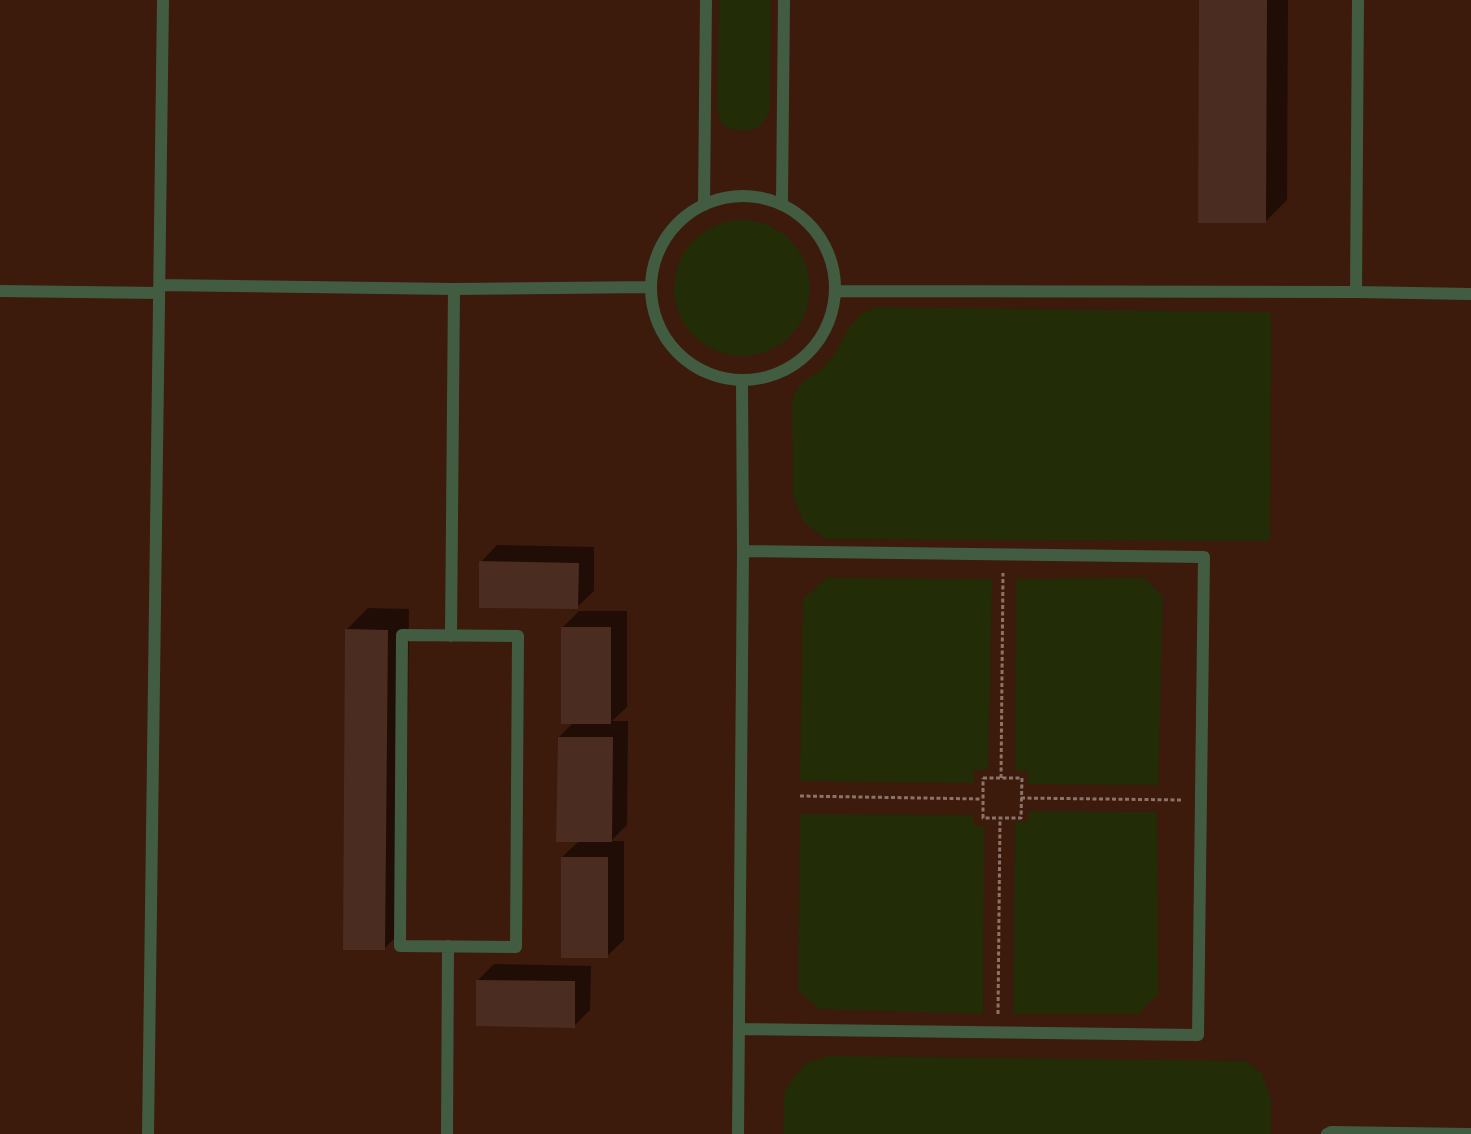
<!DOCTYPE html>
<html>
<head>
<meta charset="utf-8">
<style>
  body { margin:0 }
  canvas { display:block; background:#30150a }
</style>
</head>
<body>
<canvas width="1471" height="1134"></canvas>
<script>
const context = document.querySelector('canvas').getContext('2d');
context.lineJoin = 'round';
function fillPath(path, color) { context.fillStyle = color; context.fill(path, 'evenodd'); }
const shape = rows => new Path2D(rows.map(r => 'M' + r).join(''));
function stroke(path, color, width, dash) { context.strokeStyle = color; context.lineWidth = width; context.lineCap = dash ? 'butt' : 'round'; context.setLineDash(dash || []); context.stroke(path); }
fillPath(shape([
  [0,0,1471,0,1471,1134,0,1134]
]), '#3c1a0c');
fillPath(shape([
  [719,0,771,0,770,108,766,118,759,127,746,131,734,130,724,126,719,117,717,104],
  '674 288a68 68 0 1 1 136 0a68 68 0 1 1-136 0Z',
  [875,307,1271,312,1270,541,826,539,804,523,793,495,792,401,799,385,824,367,837,350,848,329,858,316],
  [827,578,992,579,988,770,973,770,974,783,800,781,803,599],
  [1145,578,1163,597,1158,785,1028,784,1027,771,1015,771,1016,579],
  [1028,811,1157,812,1158,994,1138,1014,1013,1014,1015,822,1028,822],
  [800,814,973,815,973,825,984,826,983,1014,819,1009,798,990],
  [828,1056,1245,1061,1262,1073,1271,1100,1271,1134,783,1134,784,1093,794,1076,807,1063]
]), '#222d07');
fillPath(shape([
  [1201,0,1288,0,1287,200,1265,222],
  [497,545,594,547,594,591,577,607,481,562],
  [368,608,409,609,406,927,384,949,346,630],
  [579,611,627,611,627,707,612,721,628,721,627,825,611,841,624,841,624,940,607,956,562,857,579,841,559,737,573,723,563,627],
  [494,964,591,966,590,1010,574,1026,477,981]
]), '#0007');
fillPath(shape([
  [1199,0,1267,0,1266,223,1198,223],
  [479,561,579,563,578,609,479,608],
  [561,627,611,627,611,724,561,724],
  [345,629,388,630,385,950,343,950],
  [558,737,613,737,612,842,556,842],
  [561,857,608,857,608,958,561,958],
  [476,980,575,981,575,1028,476,1026]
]), '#4a2c21');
stroke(shape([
  [983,778,1022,778,1021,818,983,818,983,778],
  [1001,778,1003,573],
  [800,796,982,799],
  [1021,798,1183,800],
  [998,1014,1000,817]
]), '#8b736a', 3, [4, 2.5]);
stroke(shape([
  '651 288a92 92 0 1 1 184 0a92 92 0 1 1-184 0Z',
  [782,201,784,0],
  [704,205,706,0],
  [160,285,454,289,651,287],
  [0,291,159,293],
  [835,291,1356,292,1471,294],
  [1356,292,1358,0],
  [402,635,518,636,516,947,400,946,402,635],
  [451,636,454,289],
  [739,1029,1198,1035,1204,557,743,551],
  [148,1134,163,0],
  [447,1134,448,946],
  [738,1134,743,551,742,380],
  [1327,1134,1331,1132,1471,1134]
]), '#425c42', 12);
</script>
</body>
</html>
